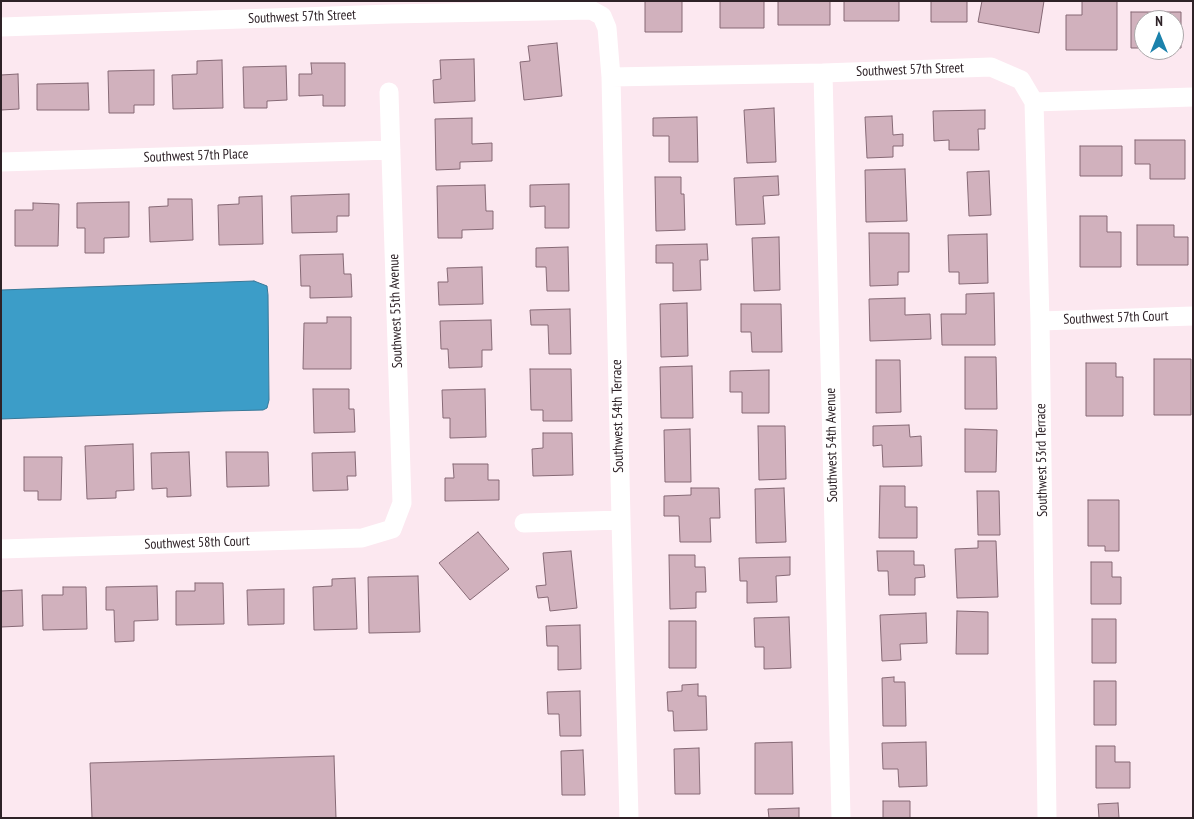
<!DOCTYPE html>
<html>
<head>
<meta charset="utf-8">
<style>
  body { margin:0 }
  #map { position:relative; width:1194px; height:819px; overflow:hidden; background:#fce8f0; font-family:"PT Sans Narrow",sans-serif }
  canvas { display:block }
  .frame { position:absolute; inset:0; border:2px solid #2e2227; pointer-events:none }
  .north { position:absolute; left:1134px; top:10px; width:50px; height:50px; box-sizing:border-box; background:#fff; border:1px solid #aba7a9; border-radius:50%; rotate:0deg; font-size:14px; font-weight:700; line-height:20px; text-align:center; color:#2e2227 }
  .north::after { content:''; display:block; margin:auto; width:18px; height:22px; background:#1b82ac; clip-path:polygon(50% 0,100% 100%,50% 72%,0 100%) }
</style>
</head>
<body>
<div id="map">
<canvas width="1194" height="819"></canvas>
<div class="frame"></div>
<div class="north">N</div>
</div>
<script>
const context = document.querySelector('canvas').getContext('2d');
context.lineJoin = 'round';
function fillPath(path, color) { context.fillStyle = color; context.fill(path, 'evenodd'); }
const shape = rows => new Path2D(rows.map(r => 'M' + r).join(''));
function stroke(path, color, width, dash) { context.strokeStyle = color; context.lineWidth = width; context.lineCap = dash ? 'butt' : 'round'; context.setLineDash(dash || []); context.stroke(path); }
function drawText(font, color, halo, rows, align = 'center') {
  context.font = font + ' "PT Sans Narrow",sans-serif'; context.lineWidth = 4; context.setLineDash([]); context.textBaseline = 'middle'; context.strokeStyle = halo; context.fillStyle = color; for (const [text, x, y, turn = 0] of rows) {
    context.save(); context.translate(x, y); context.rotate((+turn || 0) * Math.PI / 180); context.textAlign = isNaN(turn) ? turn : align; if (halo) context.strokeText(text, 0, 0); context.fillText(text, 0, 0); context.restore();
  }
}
const water = shape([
  [254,281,267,286,268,295,269,400,267,408,263,410,222,411,1,419,1,290,254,281]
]);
fillPath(water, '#3c9dc8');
stroke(water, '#387898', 1);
const building = shape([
  [645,1,682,1,682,32,645,32,645,1],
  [720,1,764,1,764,28,720,28,720,1],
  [778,1,830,1,830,25,778,25,778,1],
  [844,1,899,1,899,21,844,21,844,1],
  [931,1,967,1,967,22,931,22,931,1],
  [982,1,1044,1,1039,33,978,22,982,1],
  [1082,1,1117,1,1117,50,1066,50,1066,15,1082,15,1082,1],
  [1131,12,1181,12,1181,48,1174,48,1174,20,1144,20,1144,48,1131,48,1131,12],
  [557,43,562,96,524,100,520,62,530,61,528,46,557,43],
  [474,59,475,101,434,103,433,80,441,79,440,60,474,59],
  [222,60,223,108,173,109,172,75,197,74,197,61,222,60],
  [311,63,345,63,345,106,323,106,323,95,299,96,299,74,312,74,311,63],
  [286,66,287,100,267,101,267,108,244,108,243,67,286,66],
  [154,70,154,105,134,105,134,113,109,113,108,71,154,70],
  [18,74,19,109,1,110,1,75,18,74],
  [88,83,89,110,37,110,37,84,88,83],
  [774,108,776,162,747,163,744,110,774,108],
  [985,110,985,129,978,129,979,150,949,150,949,140,934,141,933,111,985,110],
  [892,116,893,135,903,134,903,146,893,146,893,157,867,158,865,117,892,116],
  [697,117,698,162,669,162,669,136,653,136,653,118,697,117],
  [472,118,472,144,492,143,492,161,460,162,460,169,436,170,435,119,472,118],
  [1135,140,1185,140,1185,179,1150,179,1150,164,1135,164,1135,140],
  [1080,146,1122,146,1122,176,1080,176,1080,146],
  [905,169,907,221,866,222,865,170,905,169],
  [989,171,991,215,969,216,967,172,989,171],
  [778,176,779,195,763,196,765,224,736,225,734,178,778,176],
  [655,177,681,177,681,194,684,194,685,230,656,231,655,177],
  [569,184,569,228,545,228,545,206,530,207,530,185,569,184],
  [485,185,486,211,493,211,493,229,462,230,462,238,438,238,437,186,485,185],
  [349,194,349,216,337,216,337,232,292,233,291,196,349,194],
  [262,196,263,244,219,245,218,205,239,204,239,197,262,196],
  [168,199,192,199,193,240,150,242,149,207,168,206,168,199],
  [129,202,129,237,104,238,104,253,85,253,85,228,77,228,77,203,129,202],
  [33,203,59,204,58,246,15,246,15,210,33,210,33,203],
  [1080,216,1107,216,1107,232,1121,232,1121,267,1080,267,1080,216],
  [1137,225,1174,225,1174,237,1188,237,1188,265,1137,265,1137,225],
  [869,233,909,233,909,272,898,272,898,285,870,286,869,233],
  [987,234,988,283,959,284,959,272,949,272,948,235,987,234],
  [779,237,780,290,754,291,752,238,779,237],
  [707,244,708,260,700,260,701,290,673,291,673,263,656,263,656,245,707,244],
  [568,247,569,291,547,291,546,267,536,267,536,248,568,247],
  [343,254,344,274,351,274,352,297,310,298,310,286,301,286,300,255,343,254],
  [482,267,483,304,439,305,438,282,448,282,447,268,482,267],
  [994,293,995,345,942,345,941,314,966,314,966,294,994,293],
  [905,298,905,315,930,314,931,339,870,341,869,299,905,298],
  [687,303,688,356,661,357,660,304,687,303],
  [741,304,781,304,782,352,752,352,751,332,741,332,741,304],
  [570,309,571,354,549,354,548,325,531,325,530,310,570,309],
  [327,317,351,317,351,369,303,369,304,323,327,323,327,317],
  [491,320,492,350,482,350,482,367,449,368,448,349,441,349,440,321,491,320],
  [965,357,996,357,997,409,965,409,965,357],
  [1154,359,1191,359,1191,415,1154,415,1154,359],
  [876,360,900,360,901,412,876,413,876,360],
  [1086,363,1116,363,1116,377,1123,377,1123,416,1086,416,1086,363],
  [692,366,693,418,661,418,660,367,692,366],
  [530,369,571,369,572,421,543,421,543,410,531,410,530,369],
  [769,370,769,413,742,413,742,392,730,392,730,371,769,370],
  [313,389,349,389,349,409,354,409,355,432,314,433,313,389],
  [485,389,486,437,450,438,450,418,443,418,442,390,485,389],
  [909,425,910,437,921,436,922,466,883,467,882,445,873,446,873,426,909,425],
  [758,426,785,426,786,479,759,480,758,426],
  [690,429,691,482,665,482,664,430,690,429],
  [965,429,997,430,996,472,965,472,965,429],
  [543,433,572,433,573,475,533,476,532,449,543,448,543,433],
  [133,444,134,490,116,491,116,498,87,499,85,446,133,444],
  [189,452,191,496,167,497,167,488,152,489,151,453,189,452],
  [226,452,268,452,269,486,227,487,226,452],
  [355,452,356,476,347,476,348,490,313,491,312,453,355,452],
  [24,457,62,457,61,500,38,500,38,491,24,491,24,457],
  [453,464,488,464,488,480,499,480,499,500,445,501,445,478,454,478,453,464],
  [880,486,905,486,905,507,917,507,917,538,879,538,880,486],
  [691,488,719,488,720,518,710,518,711,542,680,542,679,516,664,516,664,496,691,495,691,488],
  [784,488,786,542,756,543,755,489,784,488],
  [977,491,999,491,1000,535,978,535,977,491],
  [1088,500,1119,500,1119,551,1105,551,1105,546,1088,546,1088,500],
  [478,532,509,569,470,600,439,563,478,532],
  [978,541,996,541,998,597,957,598,955,549,978,548,978,541],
  [571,551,577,608,550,611,548,597,538,598,536,586,546,585,543,553,571,551],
  [877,551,914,551,914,565,924,565,925,577,915,578,915,595,889,595,888,571,878,571,877,551],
  [669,555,695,555,695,567,705,567,706,592,696,592,696,608,670,609,669,555],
  [790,557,790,575,776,576,777,602,747,603,747,581,740,581,739,558,790,557],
  [1091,562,1112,562,1112,577,1121,577,1121,604,1091,604,1091,562],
  [418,576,420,632,369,633,368,577,418,576],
  [355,578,357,629,314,630,313,587,332,586,332,579,355,578],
  [195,583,223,583,224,624,176,625,176,591,195,591,195,583],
  [157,586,158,620,134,621,134,641,115,642,114,610,106,610,106,587,157,586],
  [63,587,86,587,87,629,43,630,42,595,63,595,63,587],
  [284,589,284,624,248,625,247,590,284,589],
  [22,590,23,626,1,627,1,591,22,590],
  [957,611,988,612,988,654,956,654,957,611],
  [926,613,927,643,900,644,901,660,882,661,880,615,926,613],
  [789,617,791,668,764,669,764,647,755,647,754,618,789,617],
  [1092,619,1116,619,1116,663,1092,663,1092,619],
  [669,621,696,621,696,668,669,668,669,621],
  [580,625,581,669,558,670,558,646,547,646,546,626,580,625],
  [894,677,894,682,905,682,906,726,883,726,882,678,894,677],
  [1094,681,1116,681,1116,725,1094,725,1094,681],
  [698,684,698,696,706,696,707,730,674,731,673,711,668,711,667,692,682,691,682,685,698,684],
  [580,691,581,736,560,736,559,714,548,714,547,692,580,691],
  [792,742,793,794,755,794,755,743,792,742],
  [926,742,927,786,899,787,898,769,883,769,882,743,926,742],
  [1096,746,1115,746,1115,762,1130,762,1130,788,1096,788,1096,746],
  [699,748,700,794,675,794,674,749,699,748],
  [583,750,585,795,562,795,561,751,583,750],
  [334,756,336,818,92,818,90,763,334,756],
  [883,801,910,801,910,818,883,818,883,801],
  [1118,803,1119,818,1099,818,1098,804,1118,803],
  [799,808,799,818,769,818,768,809,799,808]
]);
fillPath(building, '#d1b1bd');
stroke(building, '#866975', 1);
stroke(shape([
  [1,27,391,14,591,10,602,16,607,28,611,77,621,520,629,818],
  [823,73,841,818],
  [611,77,823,73,991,67,1021,80,1034,102,1193,97],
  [1034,102,1040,321,1047,818],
  [1,162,391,150],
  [1040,321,1193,316],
  [524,523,621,520],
  [1,549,362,538,392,529,402,503,389,92]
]), '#fff', 19);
drawText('14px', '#2e2227', '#fff', [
  ["Southwest 57th Street",302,17,-2],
  ["Southwest 57th Street",910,70,-2],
  ["Southwest 57th Place",196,156,-2],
  ["Southwest 55th Avenue",396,311,-92],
  ["Southwest 57th Court",1116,318,-2],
  ["Southwest 54th Terrace",618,416,-91],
  ["Southwest 54th Avenue",832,445,-91],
  ["Southwest 53rd Terrace",1042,460,-91],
  ["Southwest 58th Court",197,543,-2]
]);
</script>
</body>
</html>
